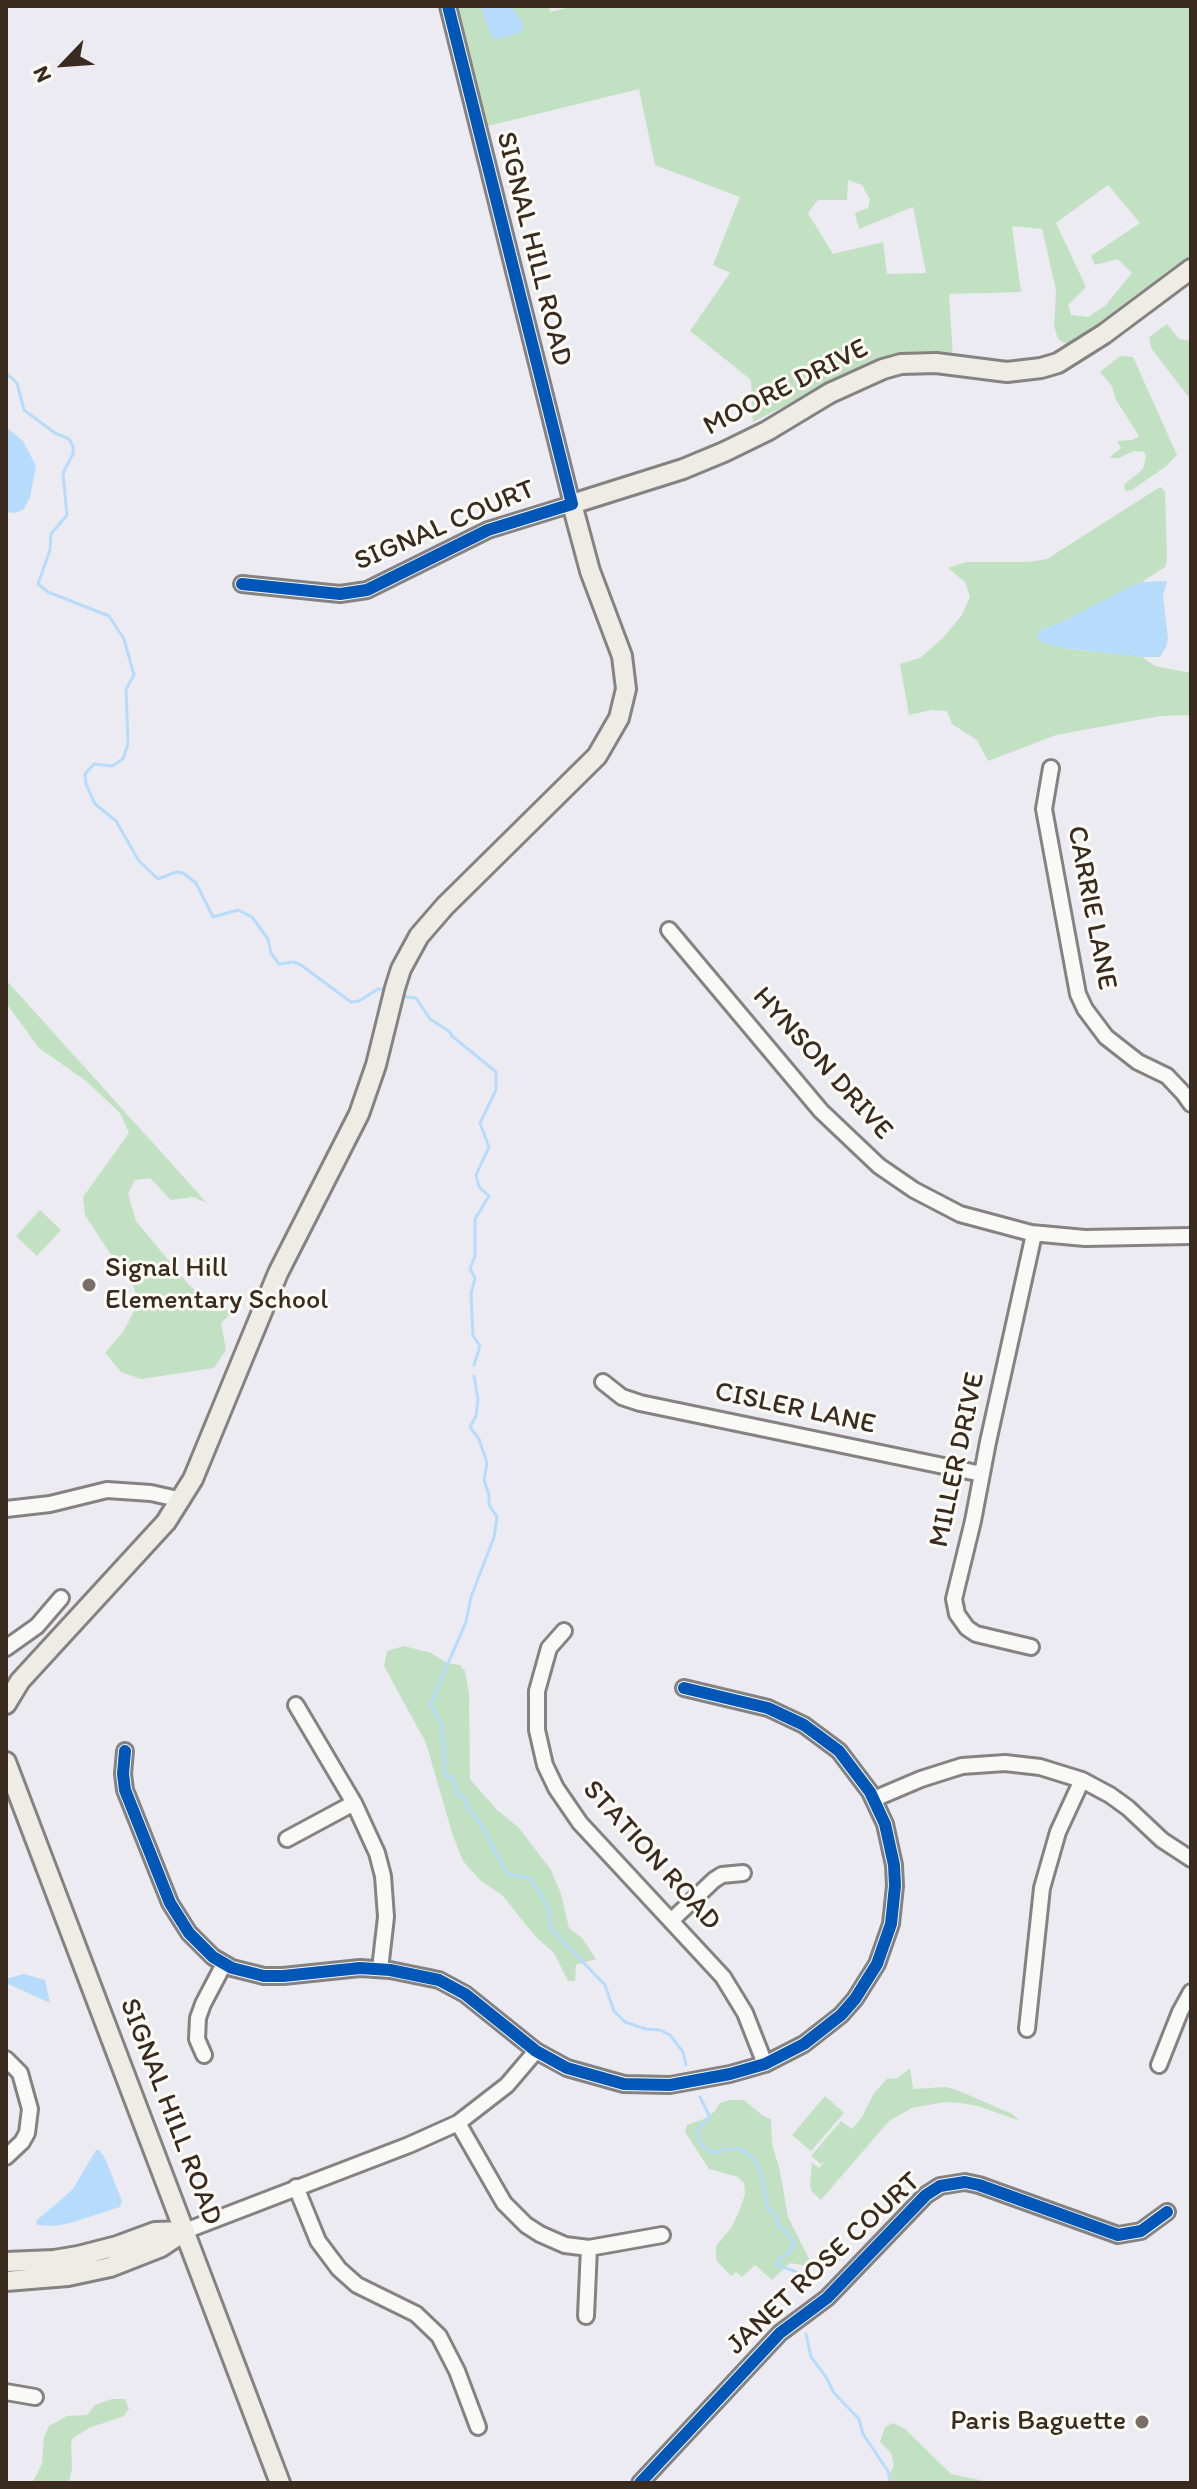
<!DOCTYPE html>
<html>
<head>
<meta charset="utf-8">
<style>
  body { margin:0 }
  #map { position:relative; width:1197px; height:2489px; overflow:hidden; background:#ebebf1; font-family:Itim,sans-serif }
  canvas { display:block }
  .frame { position:absolute; inset:0; border:8px solid #3b2a1e; pointer-events:none }
  .north { position:absolute; left:24px; top:24px; width:80px; height:80px; -webkit-text-stroke:6px #fdfcf7; paint-order:stroke; rotate:245deg; font-size:22px; font-weight:700; line-height:32px; text-align:center; color:#3b2a1e }
  .north::after { content:''; display:block; margin:auto; width:28px; height:36px; background:#3b2a1e; clip-path:polygon(50% 0,100% 100%,50% 72%,0 100%) }
</style>
</head>
<body>
<div id="map">
<canvas width="1197" height="2489"></canvas>
<div class="frame"></div>
<div class="north">N</div>
</div>
<script>
const context = document.querySelector('canvas').getContext('2d');
context.lineJoin = 'round';
function fillPath(path, color) { context.fillStyle = color; context.fill(path, 'evenodd'); }
const shape = rows => new Path2D(rows.map(r => 'M' + r).join(''));
function stroke(path, color, width, dash) { context.strokeStyle = color; context.lineWidth = width; context.lineCap = dash ? 'butt' : 'round'; context.setLineDash(dash || []); context.stroke(path); }
function drawText(font, color, halo, rows, align = 'center') {
  context.font = font + ' Itim,sans-serif'; context.lineWidth = 6; context.setLineDash([]); context.textBaseline = 'middle'; context.strokeStyle = halo; context.fillStyle = color; for (const [text, x, y, turn = 0] of rows) {
    context.save(); context.translate(x, y); context.rotate((+turn || 0) * Math.PI / 180); context.textAlign = isNaN(turn) ? turn : align; if (halo) context.strokeText(text, 0, 0); context.fillText(text, 0, 0); context.restore();
  }
}
fillPath(shape([
  [454,6,549,6,550,12,575,6,1191,6,1191,257,1072,347,1059,340,1054,327,1056,290,1042,229,1012,226,1021,292,949,294,953,358,890,359,842,377,753,422,751,380,690,331,730,273,713,265,740,197,655,165,639,89,484,127],
  [848,180,862,185,870,199,868,208,855,213,859,229,913,207,926,273,887,274,883,242,833,254,808,213,818,200,847,200],
  [1108,185,1140,223,1091,256,1095,265,1118,259,1132,273,1105,306,1088,317,1071,315,1068,305,1086,287,1056,223],
  [1167,324,1179,339,1191,341,1191,400,1151,348,1149,337],
  [1120,356,1133,357,1177,455,1165,467,1132,490,1125,491,1124,485,1143,469,1146,456,1144,452,1134,451,1119,458,1109,458,1121,448,1117,441,1132,440,1139,436,1116,400,1112,386,1100,372],
  [1160,487,1165,491,1167,560,1165,567,1142,582,1060,623,1042,629,1063,648,1142,657,1155,666,1191,673,1191,715,1160,716,1056,735,988,761,977,740,952,724,947,711,931,710,909,715,900,664,920,658,942,639,962,615,970,597,965,582,948,568,967,562,1028,562,1047,559],
  [6,980,207,1203,193,1197,171,1200,150,1178,135,1180,128,1194,136,1221,189,1285,211,1303,233,1312,221,1323,226,1350,214,1368,141,1379,121,1372,105,1353,123,1332,134,1311,135,1291,128,1274,113,1258,85,1215,83,1197,129,1133,120,1113,86,1081,39,1048,6,1003],
  [40,1210,61,1230,37,1256,16,1236],
  [404,1646,431,1653,447,1663,460,1665,465,1671,469,1694,470,1779,497,1810,519,1828,551,1870,561,1894,569,1928,582,1938,596,1959,576,1965,575,1981,568,1981,554,1953,535,1936,502,1895,481,1881,463,1861,453,1836,426,1743,384,1666,387,1651],
  [910,2068,913,2089,946,2087,957,2090,1012,2114,1020,2121,978,2106,960,2103,945,2102,912,2108,889,2121,821,2200,812,2192,810,2185,812,2163,819,2168,826,2160,821,2164,811,2156,841,2121,852,2129,862,2117,874,2093,887,2079,898,2078],
  [825,2096,844,2113,811,2151,792,2135],
  [730,2100,744,2100,762,2115,771,2119,772,2144,780,2171,788,2217,813,2267,790,2263,772,2280,755,2265,742,2277,736,2272,731,2276,716,2260,716,2246,731,2228,739,2212,745,2194,744,2183,738,2177,709,2169,685,2132,687,2125,704,2119,715,2111,720,2103],
  [112,2399,125,2399,129,2409,124,2416,89,2428,73,2438,71,2443,72,2468,69,2483,32,2483,42,2464,44,2437,49,2426,67,2416,87,2415,95,2405],
  [893,2423,905,2429,951,2474,994,2483,886,2483,894,2465,891,2453,880,2442,885,2427]
]), '#c2e1c3');
fillPath(shape([
  [481,6,511,6,521,19,524,28,519,33,499,39,491,37],
  [6,427,23,441,36,466,30,497,24,509,16,513,6,512],
  [1167,581,1163,596,1168,639,1166,647,1160,657,1142,657,1063,648,1041,642,1038,638,1038,633,1042,629,1060,623,1131,586,1142,582],
  [24,1974,45,1980,50,2003,6,1983,6,1979],
  [96,2150,99,2150,105,2158,122,2201,120,2207,70,2223,55,2226,37,2225,36,2221,73,2189]
]), '#b7dcfb');
stroke(shape([
  [6,373,17,383,24,410,55,433,69,439,73,446,73,454,63,473,67,515,51,534,50,550,38,584,48,592,109,616,124,639,131,664,134,675,126,689,128,744,123,759,112,766,94,764,85,774,86,784,95,804,116,821,139,861,158,879,176,872,183,873,196,883,213,917,238,910,252,917,268,939,271,953,279,964,294,962,301,965,351,1002,359,1001,378,989,388,989],
  [401,992,407,997,416,998,430,1019,450,1032,452,1036,496,1072,496,1090,480,1123,489,1147,476,1175,479,1187,489,1196,475,1219,475,1256,470,1269,475,1278,471,1294,473,1336,480,1346,474,1365],
  [474,1376,478,1399,476,1416,470,1427,479,1439,487,1463,484,1480,489,1495,489,1505,497,1517,494,1537,471,1597,466,1622,433,1698,431,1706,442,1725,445,1776,452,1777,458,1795,465,1798,469,1810,481,1824,505,1870,509,1874,530,1878,534,1883,548,1907,551,1929,605,1985,614,2011,625,2022,646,2029,660,2030,670,2035,683,2052,686,2065],
  [700,2097,710,2117,698,2129,698,2139,705,2149,717,2153,726,2149,743,2150,755,2160,762,2176,767,2207,777,2217,777,2224,789,2235,794,2245,789,2253,777,2261,778,2266,795,2271,801,2276,800,2295],
  [806,2334,811,2357,826,2377,834,2393,859,2419,863,2434,888,2471,891,2483]
]), '#b7dcfb', 3);
const minor = shape([
  [242,584,340,594,367,590,488,530,572,504,448,6],
  [1051,768,1044,809,1078,994,1085,1009,1106,1037,1138,1062,1167,1076,1184,1094,1191,1104],
  [669,930,821,1111,879,1166,914,1190,960,1214,1031,1233,1085,1238,1191,1236],
  [603,1382,622,1397,640,1403,982,1474],
  [6,1509,50,1504,107,1490,151,1493,182,1500],
  [564,1631,549,1648,537,1691,537,1730,545,1765,556,1788,580,1823,723,1977,745,2013,765,2064],
  [1031,1647,976,1634,967,1628,957,1614,954,1599,973,1521,988,1442,1034,1234],
  [6,1648,37,1626,61,1598],
  [296,1705,354,1803,377,1853,383,1876,386,1917,380,1969],
  [125,1751,123,1774,125,1790,170,1903,189,1933,213,1957,232,1968,264,1976,283,1976,360,1968,390,1970,439,1980,465,1994,536,2051,567,2068,624,2084,670,2085,730,2074,765,2064,804,2044,841,2015,855,1999,877,1964,891,1924,895,1886,894,1865,885,1824,870,1792,839,1751,804,1725,768,1708,684,1688],
  [874,1799,921,1779,962,1766,1005,1763,1040,1767,1082,1780,1110,1795,1128,1808,1162,1840,1191,1859],
  [287,1839,354,1803],
  [672,1920,714,1880,722,1875,743,1873],
  [1027,2029,1042,1888,1058,1832,1082,1780],
  [204,2055,197,2039,198,2018,203,2004,224,1964],
  [6,2059,20,2073,30,2109,27,2133,22,2142,6,2157],
  [1159,2065,1180,2012,1191,1992],
  [458,2123,504,2203,526,2225,540,2234,565,2245,589,2248,662,2235],
  [296,2187,318,2241,339,2269,357,2285,416,2314,439,2336,457,2371,478,2427],
  [185,2231,409,2145,458,2123,507,2085,536,2051],
  [586,2316,589,2248],
  [6,2392,35,2397],
  [640,2483,780,2333,827,2298,926,2195,940,2186,965,2182,979,2185,1118,2235,1141,2231,1167,2212]
]);
const major = shape([
  [6,1704,20,1681,166,1522,193,1479,278,1273,359,1114,376,1065,395,988,401,969,419,936,445,906,597,756,619,718,626,689,622,656,590,571,572,504,683,469,724,452,767,431,830,393,883,369,901,364,936,363,1007,372,1041,368,1058,363,1104,334,1191,269],
  [6,1762,280,2483],
  [6,2262,54,2260,78,2256,117,2246,155,2232,185,2231],
  [6,2281,68,2276,110,2267,161,2247,185,2231]
]);
stroke(minor, '#858282', 20);
stroke(major, '#858282', 24);
stroke(minor, '#f9f9f8', 14);
stroke(major, '#efece6', 18);
stroke(shape([
  [242,584,340,594,367,590,488,530,572,504,448,6],
  [125,1751,123,1774,125,1790,170,1903,189,1933,213,1957,232,1968,264,1976,283,1976,360,1968,390,1970,439,1980,465,1994,536,2051,567,2068,624,2084,670,2085,730,2074,765,2064,804,2044,841,2015,855,1999,877,1964,891,1924,895,1886,894,1865,885,1824,870,1792,839,1751,804,1725,768,1708,684,1688],
  [640,2483,780,2333,827,2298,926,2195,940,2186,965,2182,979,2185,1118,2235,1141,2231,1167,2212]
]), '#0057b8', 12);
for (const [x, y, r, color] of [
  [89,1285,8,"#796e68"],
  [1142,2422,8,"#796e68"]
]) { const dot = new Path2D(); dot.arc(x, y, r, 0, 2 * Math.PI); context.fillStyle = color; context.fill(dot); stroke(dot, '#fdfcf7', 3); }
drawText('28px', '#3b2a1e', '#fdfcf7', [
  ["SIGNAL HILL ROAD",533,249,76],
  ["MOORE DRIVE",786,388,-27],
  ["SIGNAL COURT",445,526,-23],
  ["CARRIE LANE",1091,908,79],
  ["HYNSON DRIVE",822,1064,48],
  ["CISLER LANE",795,1409,12],
  ["MILLER DRIVE",958,1460,-78],
  ["STATION ROAD",651,1856,48],
  ["SIGNAL HILL ROAD",170,2112,69],
  ["JANET ROSE COURT",824,2264,-43]
]);
drawText('28px', '#3b2a1e', '#fdfcf7', [
  ["Signal Hill",105,1269],
  ["Elementary School",105,1301],
  ["Paris Baguette",1126,2422,"right"]
], 'left');
</script>
</body>
</html>
